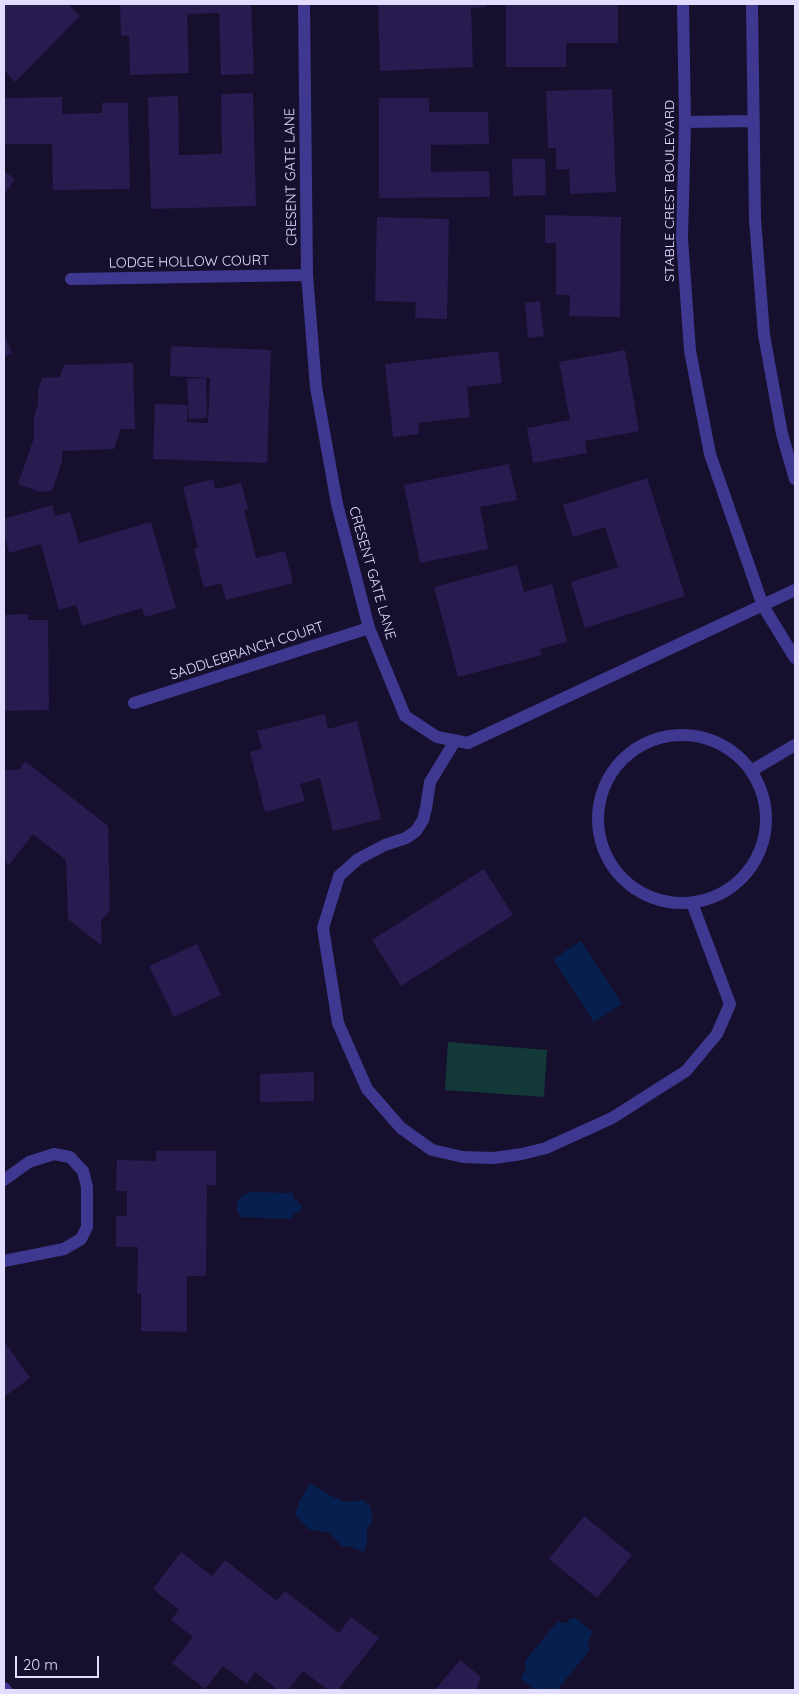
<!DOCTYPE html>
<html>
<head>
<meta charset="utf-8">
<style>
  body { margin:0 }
  #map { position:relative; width:799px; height:1694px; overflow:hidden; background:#16102e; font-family:Quicksand,sans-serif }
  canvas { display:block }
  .frame { position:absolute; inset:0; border:5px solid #e2ddff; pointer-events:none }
  .scale { position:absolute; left:15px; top:1656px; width:84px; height:22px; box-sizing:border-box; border:2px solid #e2ddff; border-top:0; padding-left:6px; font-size:15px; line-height:18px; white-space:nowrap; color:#e2ddff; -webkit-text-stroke:4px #16102e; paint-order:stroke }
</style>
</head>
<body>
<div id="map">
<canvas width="799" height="1694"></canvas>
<div class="frame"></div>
<div class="scale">20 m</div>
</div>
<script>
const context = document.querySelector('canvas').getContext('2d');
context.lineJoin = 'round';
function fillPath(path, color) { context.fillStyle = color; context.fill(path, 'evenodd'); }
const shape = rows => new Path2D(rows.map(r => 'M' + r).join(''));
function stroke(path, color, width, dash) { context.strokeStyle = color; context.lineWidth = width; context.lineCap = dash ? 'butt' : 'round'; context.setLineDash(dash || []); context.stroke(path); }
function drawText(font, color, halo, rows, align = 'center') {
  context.font = font + ' Quicksand,sans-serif'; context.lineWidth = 4; context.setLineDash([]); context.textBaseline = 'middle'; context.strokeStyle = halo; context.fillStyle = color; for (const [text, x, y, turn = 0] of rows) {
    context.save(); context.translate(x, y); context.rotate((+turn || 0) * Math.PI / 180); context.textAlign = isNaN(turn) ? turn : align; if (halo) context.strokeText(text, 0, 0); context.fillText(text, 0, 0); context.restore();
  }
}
fillPath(shape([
  [448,1042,547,1050,544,1097,445,1090]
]), '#123838');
fillPath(shape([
  [581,941,622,1004,594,1022,553,959],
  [250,1192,292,1193,294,1199,302,1205,300,1212,294,1213,292,1219,240,1217,237,1210,237,1201,243,1195],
  [310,1483,331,1496,346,1502,364,1500,370,1506,373,1520,367,1529,367,1541,364,1552,348,1546,341,1546,330,1533,308,1529,295,1515,300,1500],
  [574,1617,592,1632,588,1644,589,1651,557,1690,547,1688,544,1690,534,1690,521,1679,526,1668,525,1661,557,1622,565,1623]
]), '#071f4f');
fillPath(shape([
  [4,4,68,4,80,16,15,82,4,70],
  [120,4,251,4,254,74,221,75,219,13,187,14,189,73,130,75,129,35,121,36],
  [378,4,485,4,486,7,471,8,473,67,380,71],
  [506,4,618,4,618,43,566,43,566,67,506,67],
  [612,89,616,192,570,194,569,169,556,170,556,148,548,148,546,91],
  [253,93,256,206,151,209,148,97,178,96,179,155,222,154,221,94],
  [62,97,62,114,102,113,102,103,128,103,130,189,53,190,52,144,5,144,4,98],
  [379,98,429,98,429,112,488,112,489,144,431,145,431,172,489,171,490,197,379,198],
  [512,159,545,159,546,195,513,196],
  [4,171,15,179,4,195],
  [545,215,621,217,620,317,569,316,570,295,556,295,556,243,545,243],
  [377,217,449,219,447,319,415,318,416,302,375,301],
  [540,301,544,336,528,338,525,303],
  [4,334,12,353,4,357],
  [171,346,271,350,267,463,153,459,155,404,188,405,187,422,208,423,210,378,170,376],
  [625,350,639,431,585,441,587,453,533,463,527,428,570,420,559,362],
  [498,351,502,383,467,387,470,417,418,423,419,434,393,437,385,364],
  [133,363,135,429,121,429,114,449,62,451,62,461,52,491,40,492,18,484,34,438,34,417,38,404,38,391,42,378,60,377,64,365],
  [206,378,207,418,189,419,187,379],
  [509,464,517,500,480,507,488,549,420,563,404,485],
  [647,478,685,596,585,628,571,582,618,567,605,527,573,537,563,505],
  [213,479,215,489,241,483,248,509,244,510,256,558,285,551,293,583,226,600,221,583,204,588,194,549,198,548,183,487],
  [52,505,55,516,70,512,79,543,151,522,176,608,145,617,142,608,82,626,76,605,59,610,41,544,9,553,4,533,4,519],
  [517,565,524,592,552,584,567,642,540,649,542,655,458,677,434,587],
  [28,614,28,620,48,620,49,710,4,711,4,617,6,615],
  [325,714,328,729,357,721,381,819,333,831,320,778,300,784,305,801,265,812,250,752,262,749,257,731],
  [25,761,108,826,110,910,101,921,102,946,68,919,66,860,33,834,9,865,4,861,4,770,19,770],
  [484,869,513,915,401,986,372,940],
  [197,944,221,995,174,1017,149,966],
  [314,1072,314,1101,260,1102,260,1074],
  [156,1151,216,1151,216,1185,207,1185,206,1276,187,1276,187,1332,141,1331,141,1294,137,1294,138,1247,116,1247,116,1216,127,1216,127,1191,116,1191,117,1160,156,1161],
  [4,1341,30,1378,4,1397],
  [584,1516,632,1555,597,1598,549,1559],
  [181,1552,212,1576,225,1560,277,1601,285,1591,339,1633,351,1617,379,1638,338,1690,328,1690,303,1671,288,1690,278,1690,255,1672,247,1684,223,1666,205,1689,172,1663,193,1637,171,1620,179,1610,153,1589],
  [460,1660,481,1677,476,1690,435,1690]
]), '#281b50');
stroke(shape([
  [304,4,307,275,316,387,337,504,369,628,405,716,437,737,468,743,795,590],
  [683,4,685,122,682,238,690,351,710,454,763,606,795,658],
  [752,4,755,219,764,335,782,434,795,479],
  [685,122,754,121],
  [71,279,307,275],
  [134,703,369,628],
  '598 819a84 84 0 1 1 168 0a84 84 0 1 1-168 0Z',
  [455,741,430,782,426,808,423,820,416,831,406,838,385,845,358,859,339,876,323,928,338,1023,367,1089,401,1128,432,1150,463,1157,494,1158,522,1154,546,1148,612,1118,686,1071,717,1034,730,1004,692,903],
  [751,771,795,745],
  [4,1180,29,1162,54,1154,70,1157,83,1171,87,1187,87,1227,81,1239,64,1249,4,1261],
  [4,1688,6,1690]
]), '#3f3890', 12);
drawText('14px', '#e2ddff', '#16102e', [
  ["CRESENT GATE LANE",291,177,-91],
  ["STABLE CREST BOULEVARD",670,191,-90],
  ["LODGE HOLLOW COURT",189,262,-1],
  ["CRESENT GATE LANE",372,573,74],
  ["SADDLEBRANCH COURT",247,651,-18]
]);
</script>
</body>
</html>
